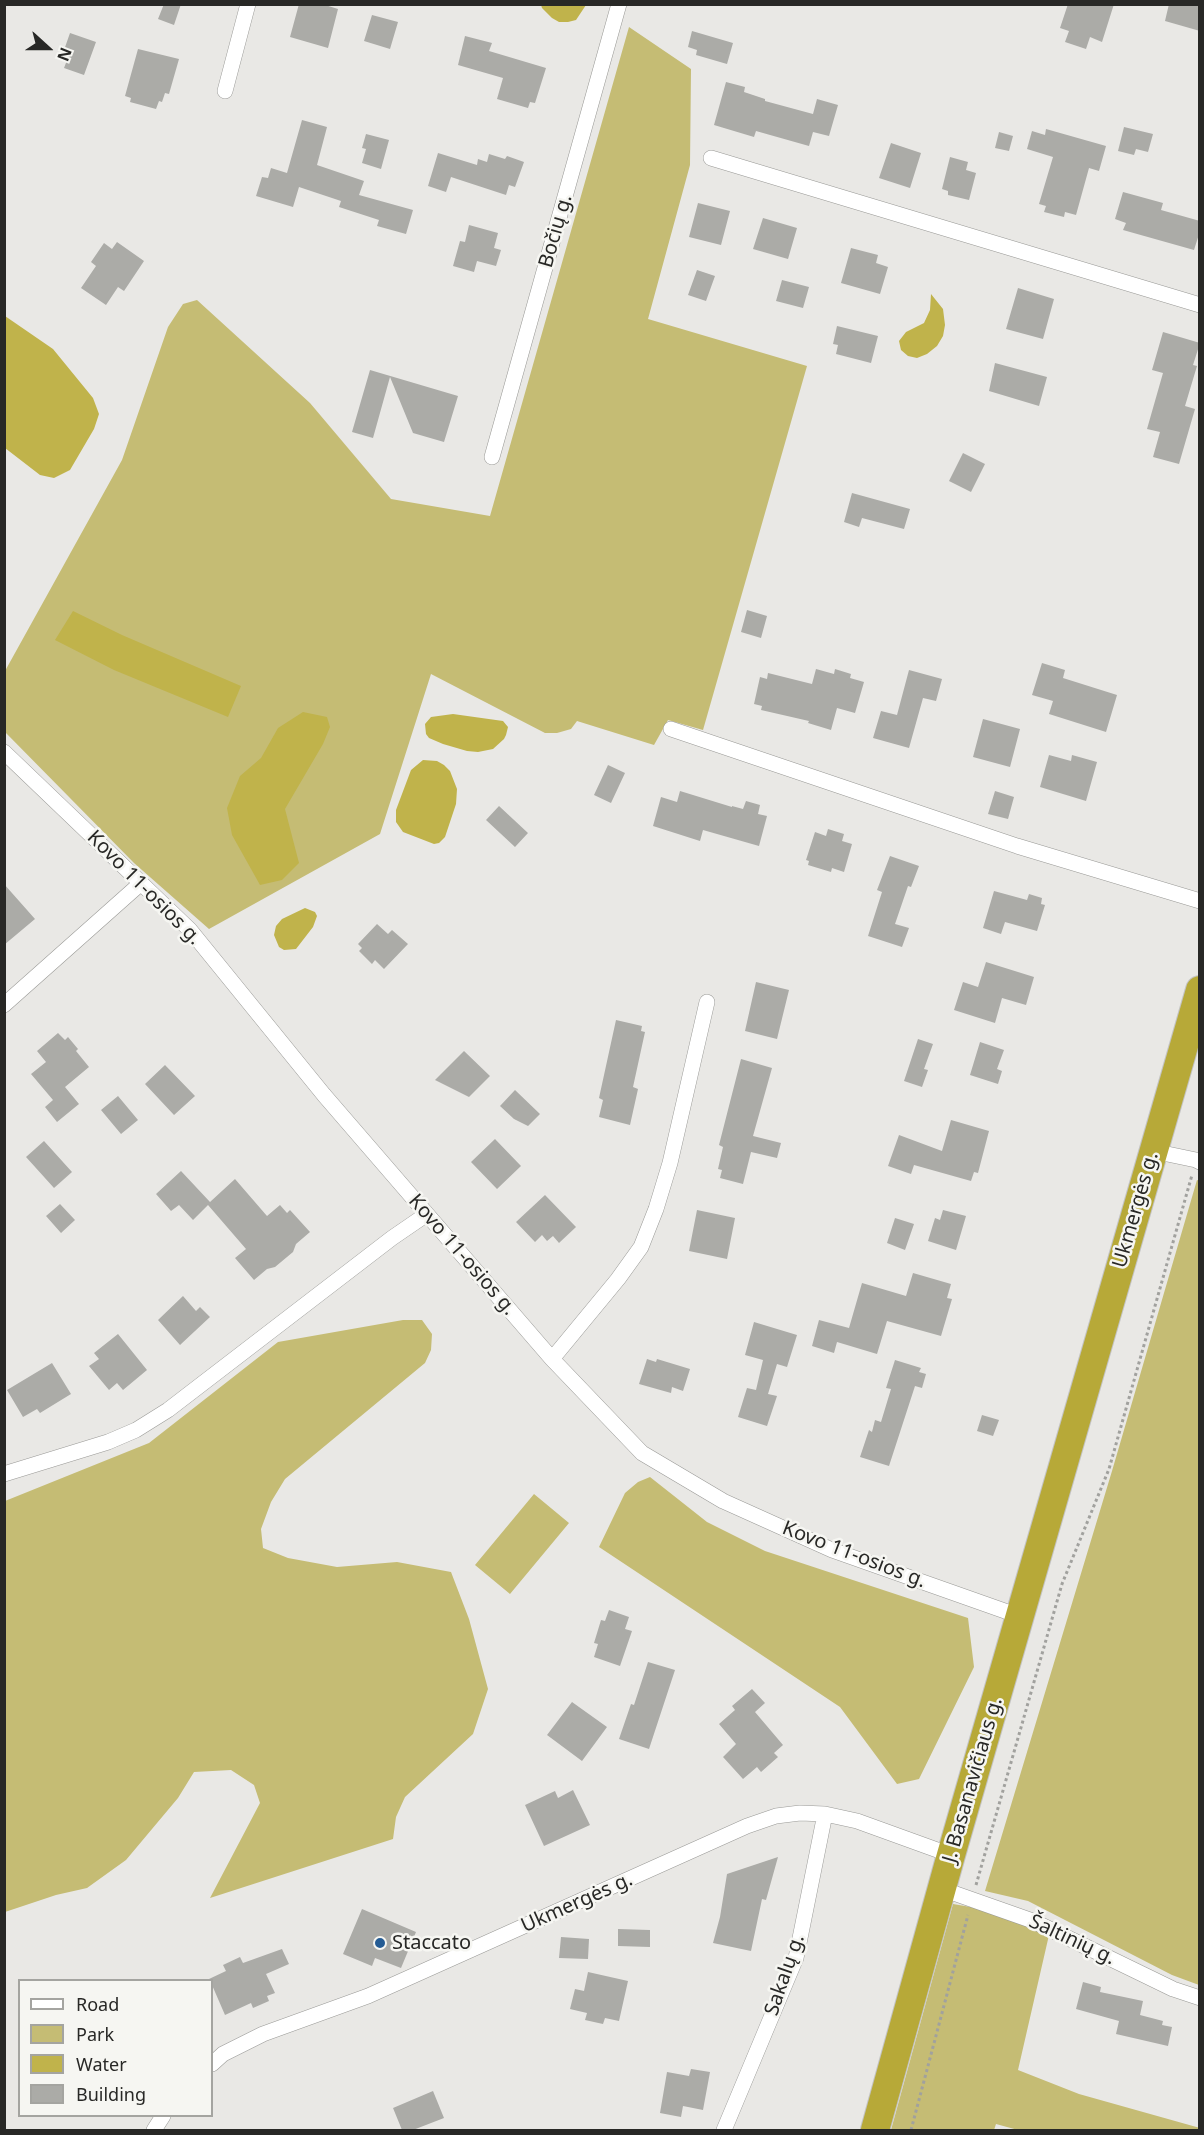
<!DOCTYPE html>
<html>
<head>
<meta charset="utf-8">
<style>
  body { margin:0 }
  #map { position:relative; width:1204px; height:2135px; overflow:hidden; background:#e9e8e5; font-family:"Noto Sans",sans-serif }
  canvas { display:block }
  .frame { position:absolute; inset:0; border:6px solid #282826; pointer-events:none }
  .legend { position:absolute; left:18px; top:1979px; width:195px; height:138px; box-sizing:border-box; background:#f6f6f2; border:2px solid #a4a4a0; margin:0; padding:8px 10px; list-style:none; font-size:18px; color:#282826 }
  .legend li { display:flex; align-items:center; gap:12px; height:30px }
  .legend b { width:30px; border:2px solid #a4a4a0 }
  .north { position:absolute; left:18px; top:18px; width:60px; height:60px; -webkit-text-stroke:4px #f6f6f2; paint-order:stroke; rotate:111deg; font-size:16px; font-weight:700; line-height:24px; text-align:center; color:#282826 }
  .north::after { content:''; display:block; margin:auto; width:21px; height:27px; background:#282826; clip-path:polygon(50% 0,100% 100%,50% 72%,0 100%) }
</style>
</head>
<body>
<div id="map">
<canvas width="1204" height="2135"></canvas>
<div class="frame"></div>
<ul class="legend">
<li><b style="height:8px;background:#fff"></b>Road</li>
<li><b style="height:16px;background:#c5bc74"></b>Park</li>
<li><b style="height:16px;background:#c0b34b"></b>Water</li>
<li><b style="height:16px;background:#ababa7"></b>Building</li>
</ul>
<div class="north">N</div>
</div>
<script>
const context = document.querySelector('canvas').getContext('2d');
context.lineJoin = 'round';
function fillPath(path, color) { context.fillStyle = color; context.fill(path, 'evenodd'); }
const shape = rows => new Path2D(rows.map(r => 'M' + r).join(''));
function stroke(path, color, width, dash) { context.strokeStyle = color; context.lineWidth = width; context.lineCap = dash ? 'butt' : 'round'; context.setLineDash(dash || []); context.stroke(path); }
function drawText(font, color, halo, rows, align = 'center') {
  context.font = font + ' "Noto Sans",sans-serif'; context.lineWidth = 5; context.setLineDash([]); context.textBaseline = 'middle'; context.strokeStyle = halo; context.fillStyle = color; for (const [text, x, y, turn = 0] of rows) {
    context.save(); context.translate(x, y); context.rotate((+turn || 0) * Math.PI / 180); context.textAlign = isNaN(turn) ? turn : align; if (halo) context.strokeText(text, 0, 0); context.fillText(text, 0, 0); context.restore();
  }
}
fillPath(shape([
  [629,27,691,69,690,165,648,319,807,366,703,730,668,720,654,745,577,721,571,729,557,733,545,733,431,674,380,834,209,929,134,863,5,732,5,671,122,460,168,327,183,304,197,300,310,403,391,499,490,516],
  [1197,1180,1200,1181,1199,1985,1172,1975,1028,1901,985,1891,1112,1471],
  [403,1320,422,1320,432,1334,431,1350,425,1363,285,1479,271,1502,261,1529,263,1548,288,1558,337,1567,397,1562,451,1572,469,1619,488,1689,473,1734,405,1797,396,1817,393,1839,210,1898,260,1803,254,1785,231,1770,194,1772,178,1798,126,1860,87,1888,56,1895,5,1912,5,1501,149,1443,278,1342],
  [650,1477,707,1522,765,1551,968,1618,974,1667,919,1779,897,1784,840,1707,599,1547,625,1493,638,1482],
  [534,1494,569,1523,510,1594,475,1565],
  [953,1904,982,1909,1049,1935,1018,2070,1079,2094,1200,2128,1199,2130,1018,2130,996,2124,994,2130,891,2130]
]), '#c5bc74');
fillPath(shape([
  [541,5,541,4,586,5,576,20,568,22,559,22,552,18,542,8],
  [931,294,943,309,945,325,943,336,937,346,927,354,917,358,908,356,901,350,899,341,906,332,924,323,930,310],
  [5,316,53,349,93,398,99,414,94,429,70,470,54,478,40,475,5,448],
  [73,611,122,635,241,686,228,717,114,670,55,640],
  [303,712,327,717,330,727,323,744,285,809,299,863,282,880,260,885,232,835,227,808,240,776,261,758,278,728],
  [453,714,503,721,508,727,506,735,504,739,493,749,478,752,467,751,443,744,429,738,426,734,425,724,431,717],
  [423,760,437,761,444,765,450,771,457,789,456,804,445,837,439,843,434,844,403,832,396,822,396,810,411,770],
  [305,908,315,912,317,916,313,927,296,949,284,950,279,947,274,935,276,926,282,919]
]), '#c0b34b');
fillPath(shape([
  [164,4,181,4,174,25,158,19],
  [299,4,322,4,338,9,328,48,290,37],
  [1068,4,1114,4,1102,42,1090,37,1086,49,1065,42,1069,31,1060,28],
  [1169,4,1200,4,1200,31,1165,21],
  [372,15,398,22,390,49,364,41],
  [692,31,733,43,727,64,696,55,697,50,688,47],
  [70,33,96,42,84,75,64,68,69,55,63,53],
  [465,36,492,43,489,51,546,68,535,103,530,102,528,108,497,99,503,78,458,65],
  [138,49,179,59,169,94,165,93,162,102,159,101,156,109,130,102,131,98,125,96],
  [726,82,745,87,744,92,765,99,765,101,813,114,817,99,838,105,829,136,813,132,809,146,756,131,754,137,714,125],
  [302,120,327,127,317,165,364,181,359,195,413,210,406,234,377,226,379,220,339,207,341,201,299,187,293,207,256,196,262,177,268,178,271,168,287,173],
  [1124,127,1153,134,1148,152,1136,149,1134,155,1118,151],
  [1046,129,1106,146,1099,171,1089,168,1076,215,1065,212,1064,217,1044,212,1046,206,1039,204,1053,157,1027,149,1032,131,1045,135],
  [999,132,1013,136,1009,151,995,148],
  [366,134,389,140,381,169,362,163,366,149,362,148],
  [891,143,921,153,910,188,879,178],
  [438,153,477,165,478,159,487,162,489,154,505,159,507,156,524,162,515,187,509,185,506,195,451,177,446,192,428,186],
  [950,157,968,162,966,170,976,173,969,200,948,195,948,191,942,189],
  [1123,192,1163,203,1161,210,1200,221,1200,231,1194,250,1123,230,1126,223,1115,219],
  [698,203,730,211,721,245,689,237],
  [763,218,797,228,788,259,753,249],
  [469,225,498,233,494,248,501,250,496,266,477,261,474,272,453,266,460,241,465,242],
  [117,242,144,261,124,291,118,287,106,305,81,288,96,266,91,262,104,243,112,249],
  [851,248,878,255,876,263,888,267,880,294,841,283],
  [697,270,715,276,706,301,688,295],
  [782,280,809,287,803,308,776,301],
  [1018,288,1054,299,1043,339,1006,329],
  [837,326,878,336,871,363,836,354,838,345,833,344],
  [1163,332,1200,343,1193,365,1197,366,1185,406,1195,409,1179,464,1153,457,1160,432,1147,429,1163,373,1152,370],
  [995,363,1047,377,1039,406,989,391],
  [370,370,458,396,444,442,413,433,390,377,373,438,352,432],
  [963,453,985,464,971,492,949,481],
  [852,493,910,509,904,529,862,518,859,527,844,522],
  [747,610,767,616,761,638,741,632],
  [1042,663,1065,670,1063,678,1117,695,1106,732,1049,714,1053,701,1032,695],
  [816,669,834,674,835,669,851,674,850,678,864,682,855,713,837,708,831,730,808,723,809,721,761,710,762,706,754,704,760,677,767,679,768,673,812,684],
  [909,670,942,679,936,701,923,698,909,748,873,738,881,711,897,715],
  [983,719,1020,729,1010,767,973,757],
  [1049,755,1071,761,1072,755,1097,762,1086,801,1040,787],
  [608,765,625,773,611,803,594,795],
  [680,791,732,807,732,806,743,809,746,801,760,805,758,814,767,816,759,846,703,830,700,841,653,826,661,797,677,802],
  [995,791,1014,797,1008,819,988,814],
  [499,806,528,833,515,847,486,820],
  [828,829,844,834,842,841,852,844,844,872,832,868,831,872,808,865,809,861,806,860,815,832,826,836],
  [890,856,919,866,911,887,908,886,895,924,909,928,902,947,868,936,882,892,877,890],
  [4,884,35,919,4,945],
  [994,891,1027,900,1029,894,1042,898,1041,904,1045,905,1037,931,1005,922,1001,934,983,928],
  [377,924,388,934,392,930,408,944,384,969,375,960,372,964,359,951,362,948,358,944],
  [986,962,1034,977,1026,1005,1002,998,995,1023,954,1010,963,982,978,987],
  [756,982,789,990,777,1039,745,1031],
  [616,1020,642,1026,641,1031,645,1032,633,1087,638,1089,630,1125,599,1117,603,1100,599,1098],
  [58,1033,65,1040,68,1037,78,1049,76,1051,89,1067,65,1087,79,1104,57,1122,45,1107,53,1100,31,1074,46,1062,37,1051],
  [918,1039,933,1044,924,1069,928,1070,922,1087,904,1081],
  [980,1042,1004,1050,997,1069,1002,1071,998,1084,970,1075],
  [464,1051,490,1076,469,1097,435,1080],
  [741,1059,772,1068,753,1136,781,1143,777,1158,751,1152,743,1184,720,1178,722,1170,718,1169,723,1147,719,1145],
  [165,1065,195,1096,174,1115,145,1084],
  [515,1090,540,1114,528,1126,514,1119,500,1106],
  [118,1096,138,1120,121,1134,101,1110],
  [951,1120,989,1131,978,1173,974,1172,971,1181,914,1165,911,1174,888,1166,899,1135,942,1151],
  [495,1139,521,1166,497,1189,471,1162],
  [44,1141,72,1172,54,1188,26,1157],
  [181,1171,210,1202,235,1179,267,1216,280,1205,287,1213,290,1210,310,1232,296,1244,293,1252,275,1267,267,1269,254,1280,235,1258,246,1249,208,1205,193,1220,179,1205,171,1211,156,1194],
  [545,1195,576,1227,559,1243,553,1236,547,1241,542,1235,535,1242,516,1222],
  [60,1204,75,1220,61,1233,46,1216],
  [697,1210,735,1218,727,1259,689,1251],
  [943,1210,966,1216,956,1250,928,1241,935,1218,940,1220],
  [895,1218,914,1224,905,1250,887,1243],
  [913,1273,951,1284,947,1298,952,1299,941,1336,887,1321,877,1354,837,1342,834,1353,812,1346,819,1320,849,1328,862,1283,906,1296],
  [183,1296,196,1311,200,1307,210,1317,180,1345,158,1320],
  [754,1322,797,1335,787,1367,777,1364,768,1394,777,1396,767,1426,738,1417,747,1388,756,1390,763,1360,745,1355],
  [118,1334,147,1370,123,1390,117,1383,109,1390,89,1366,99,1359,94,1353],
  [647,1359,656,1362,657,1359,690,1369,683,1391,672,1387,671,1393,639,1384],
  [895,1360,921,1368,919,1372,926,1374,922,1388,915,1386,889,1466,860,1457,869,1430,872,1432,875,1420,881,1422,891,1389,886,1388],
  [52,1363,71,1394,40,1413,37,1409,23,1417,7,1390],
  [982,1415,999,1420,993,1436,977,1431],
  [609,1610,629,1617,625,1629,632,1631,620,1666,594,1657,598,1644,594,1643,601,1620,605,1621],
  [648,1662,675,1670,649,1749,619,1739,631,1704,634,1705],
  [752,1689,765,1703,755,1712,783,1745,774,1753,778,1757,761,1772,757,1767,743,1779,723,1757,736,1744,719,1724,735,1710,732,1706],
  [572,1702,607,1727,582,1761,547,1735],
  [573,1790,590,1825,544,1846,525,1805,555,1791,558,1798],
  [778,1857,766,1900,762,1899,751,1951,713,1943,720,1917,727,1874],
  [362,1909,416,1932,401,1968,375,1958,372,1966,343,1954],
  [618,1929,650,1930,650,1947,618,1946],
  [561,1937,589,1939,588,1959,559,1958],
  [282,1949,289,1964,266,1974,275,1993,267,1996,269,2001,253,2008,251,2003,225,2015,212,1985,212,1980,209,1979,226,1971,223,1965,240,1957,243,1963],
  [588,1972,628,1981,619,2021,605,2018,603,2024,585,2020,587,2013,570,2009,575,1989,584,1991],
  [1083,1982,1101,1987,1100,1992,1143,2001,1140,2015,1163,2021,1162,2025,1172,2027,1168,2046,1116,2034,1119,2021,1076,2009],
  [691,2069,710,2072,703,2110,683,2106,681,2117,660,2113,667,2072,689,2076],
  [433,2091,444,2118,413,2130,402,2130,393,2108]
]), '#ababa7');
const street = shape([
  [225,91,248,4],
  [711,158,1200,305],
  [492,457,619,4],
  [671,729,1017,846,1200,901],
  [4,752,190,930,324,1095,552,1359,642,1453,723,1501,832,1550,1019,1616],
  [4,1005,140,884],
  [1153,1151,1196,1160,1200,1162],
  [552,1359,618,1279,641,1247,656,1209,670,1163,707,1002],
  [4,1474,108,1442,136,1430,168,1410,392,1238,427,1214],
  [942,1889,1033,1921,1173,1989,1200,1998],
  [212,2064,223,2054,263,2034,368,1996,747,1826,776,1816,800,1813,825,1814,857,1821,951,1855],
  [154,2130,163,2116],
  [724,2130,796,1958,825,1814]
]);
const highway = shape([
  [875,2130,951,1855,1200,990]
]);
stroke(street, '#999996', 16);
stroke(highway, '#c3c3c2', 30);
stroke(shape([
  [976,1885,1062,1584,1109,1469,1192,1175],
  [911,2130,968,1915]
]), '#a1a19e', 3, [3, 3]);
stroke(street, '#fff', 15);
stroke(highway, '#b7a938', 28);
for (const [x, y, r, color] of [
  [380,1943,6,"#255c94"]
]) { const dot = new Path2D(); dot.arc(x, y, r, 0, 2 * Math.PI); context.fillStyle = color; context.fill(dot); stroke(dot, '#f6f6f2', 2); }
drawText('20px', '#282826', '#f6f6f2', [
  ["Bočių g.",556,231,-74],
  ["Kovo 11-osios g.",144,888,45],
  ["Ukmergės g.",1136,1210,-74],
  ["Kovo 11-osios g.",462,1255,49],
  ["Kovo 11-osios g.",854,1555,21],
  ["J. Basanavičiaus g.",973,1780,-74],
  ["Ukmergės g.",577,1903,-24],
  ["Šaltinių g.",1072,1940,25],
  ["Sakalų g.",785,1975,-71]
]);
drawText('20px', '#282826', '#f6f6f2', [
  ["Staccato",392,1943]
], 'left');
</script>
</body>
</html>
